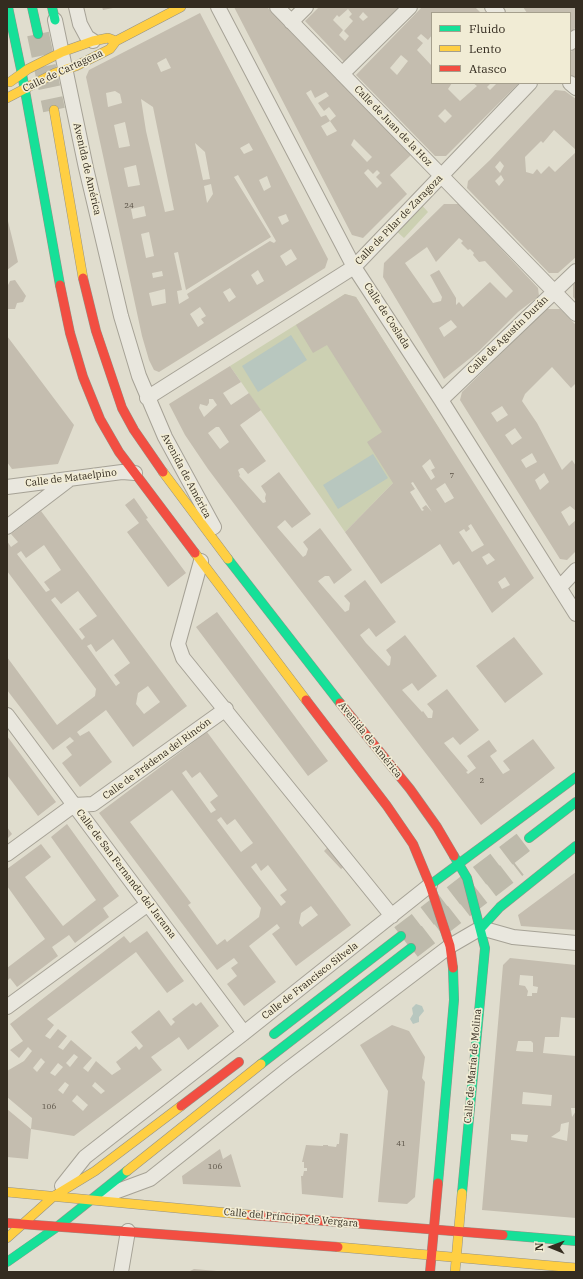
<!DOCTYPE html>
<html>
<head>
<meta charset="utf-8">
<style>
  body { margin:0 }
  #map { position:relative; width:583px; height:1279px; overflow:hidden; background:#e0ddce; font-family:"IBM Plex Serif",serif }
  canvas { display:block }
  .frame { position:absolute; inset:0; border:8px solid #342c20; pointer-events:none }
  .legend { position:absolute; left:431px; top:12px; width:140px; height:72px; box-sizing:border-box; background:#f1ecd5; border:1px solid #a59f8d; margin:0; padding:5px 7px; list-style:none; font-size:12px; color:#342c20 }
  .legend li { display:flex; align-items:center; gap:8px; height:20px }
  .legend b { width:20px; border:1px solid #a59f8d }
  .north { position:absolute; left:531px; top:1227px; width:40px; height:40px; -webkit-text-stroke:3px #f1ecd5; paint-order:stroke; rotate:271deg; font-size:11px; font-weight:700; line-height:16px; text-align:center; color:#342c20 }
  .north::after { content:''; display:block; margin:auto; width:14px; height:18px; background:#342c20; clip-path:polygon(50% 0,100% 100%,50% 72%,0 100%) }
</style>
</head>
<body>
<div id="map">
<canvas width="583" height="1279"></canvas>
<div class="frame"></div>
<ul class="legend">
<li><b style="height:5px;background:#16e098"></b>Fluido</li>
<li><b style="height:5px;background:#ffcf43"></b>Lento</li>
<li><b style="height:5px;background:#f24e42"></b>Atasco</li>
</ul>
<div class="north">N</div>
</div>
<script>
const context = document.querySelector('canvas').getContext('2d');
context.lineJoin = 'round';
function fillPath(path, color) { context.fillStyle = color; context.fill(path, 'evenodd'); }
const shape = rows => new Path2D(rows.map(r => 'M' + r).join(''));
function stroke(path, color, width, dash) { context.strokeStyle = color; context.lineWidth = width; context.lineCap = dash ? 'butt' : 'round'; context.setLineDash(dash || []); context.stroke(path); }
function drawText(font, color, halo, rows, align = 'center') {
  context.font = font + ' "IBM Plex Serif",serif'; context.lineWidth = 3.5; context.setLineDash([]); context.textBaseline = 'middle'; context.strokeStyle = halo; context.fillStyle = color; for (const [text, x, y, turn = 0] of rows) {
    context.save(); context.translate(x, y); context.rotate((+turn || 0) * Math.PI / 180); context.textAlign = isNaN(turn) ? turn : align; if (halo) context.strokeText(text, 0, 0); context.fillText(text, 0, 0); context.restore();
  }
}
fillPath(shape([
  [419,202,428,212,404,238,394,229],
  [345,294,356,297,442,433,345,532,230,366]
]), '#ccd0b2');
fillPath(shape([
  [291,335,307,360,258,392,242,366],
  [373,454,388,478,338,509,323,485],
  [416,1004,422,1006,424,1011,419,1017,419,1022,413,1024,410,1019,413,1014,412,1008]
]), '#b8c7bf');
fillPath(shape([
  [102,7,113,7,113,8,103,10],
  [234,7,267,7,411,155,390,175,407,194,363,238,352,235],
  [311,90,315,98,326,92,329,96,318,103,324,111,329,107,336,116,330,121,337,131,327,136,321,126,330,121,326,115,321,117,306,93],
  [354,139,372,157,367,162,351,145],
  [368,169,373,174,377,170,380,173,376,177,382,183,377,188,364,173],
  [319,7,401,7,344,62,305,21],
  [348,9,352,14,349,17,353,21,344,31,349,36,345,41,339,35,343,30,333,20,337,15,339,17],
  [363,12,368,17,363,21,359,17],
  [422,7,475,7,481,13,432,13,432,35,428,40,421,34,417,38,423,43,417,50,432,66,432,83,452,83,448,89,460,101,477,86,473,83,491,83,487,87,490,90,497,83,519,83,446,156,435,156,356,75],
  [401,55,408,61,397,75,390,68],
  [445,109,452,116,445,123,438,116],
  [523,7,576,7,576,27,570,34,570,13,527,13],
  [200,13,328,259,325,268,159,372,154,370,149,360,142,336,86,77,89,70],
  [166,58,171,68,161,72,157,63],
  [115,91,120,94,122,103,108,107,106,93],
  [141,99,153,107,174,210,165,212,146,131],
  [125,122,130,146,119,148,114,125],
  [195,143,205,152,210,179,203,180],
  [249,143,253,150,244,154,240,148],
  [136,165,140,185,128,187,124,168],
  [238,175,276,241,274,243,270,241,244,257,187,294,189,298,179,304,177,291,182,290,174,253,178,252,186,290,271,237,234,177],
  [267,176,271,187,264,191,259,180],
  [211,184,213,194,207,203,204,186],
  [144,206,146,216,133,219,131,209],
  [286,214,289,221,282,225,278,217],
  [149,232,154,256,146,258,141,234],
  [291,249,297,259,286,266,280,256],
  [258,270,264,281,257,285,251,275],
  [162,271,163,276,153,278,152,273],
  [230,288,236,297,229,302,223,292],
  [165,289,166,303,152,306,149,293],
  [200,307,206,316,201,319,204,323,198,327,190,314],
  [576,46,576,81,570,75,570,53],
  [555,90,565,91,576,99,576,150,554,130,543,143,541,141,525,157,526,172,533,174,537,169,541,174,549,166,555,172,576,152,576,257,558,273,549,273,467,188,468,181,490,160],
  [500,161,504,166,500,173,495,167],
  [501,175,504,180,499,186,495,181],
  [444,204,459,204,538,288,539,296,518,312,479,351,444,379,383,277,384,263],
  [459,238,463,241,461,243,468,250,470,249,474,253,473,255,479,262,485,261,513,291,506,298,490,282,463,307,459,302,456,305,456,298,439,270,430,275,442,297,441,301,433,303,405,263,427,247,436,262],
  [451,320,457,327,444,337,439,328],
  [7,217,18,262,7,270],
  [15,280,26,296,23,302,17,303,15,309,8,309,7,313,7,287,10,281],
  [576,280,576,300,573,297,573,284],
  [345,294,356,297,534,578,492,613,459,561,453,565,440,544,381,584,345,532,393,483,367,442,382,432,327,345,313,353,296,325],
  [430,459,435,468,431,470,435,477,431,480,422,466],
  [413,482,432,512,426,505,422,508,424,510,422,511,410,492,415,489,411,483],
  [445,483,454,498,445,503,436,489],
  [471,524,484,545,472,552,459,532,464,529,466,532,470,529,468,526],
  [489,553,495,560,487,565,482,557],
  [505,577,510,585,502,589,498,582],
  [546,309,560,309,576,325,576,383,571,388,552,367,525,394,522,401,537,423,562,470,572,460,576,466,576,511,570,506,561,512,569,526,576,520,576,551,567,560,560,559,460,400,462,392],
  [502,406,508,415,497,422,491,413],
  [515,428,522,438,512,445,505,435],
  [532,453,537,462,526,468,521,460],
  [544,473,549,482,540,490,535,480],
  [7,336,74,425,58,464,12,469,7,462],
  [230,366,241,382,223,393,231,405,249,393,261,410,240,425,266,461,248,474,243,468,241,468,238,470,240,475,239,476,263,503,266,502,265,498,266,494,261,486,279,472,311,514,292,528,285,520,277,527,303,557,306,555,308,549,303,542,320,528,352,570,334,584,329,576,325,576,318,581,345,612,349,610,350,603,344,596,365,580,396,622,376,637,369,628,360,635,366,643,388,666,390,665,391,657,386,650,405,635,437,676,418,691,412,683,402,690,422,712,423,711,428,718,432,718,433,711,427,704,447,689,479,730,460,745,453,737,444,743,468,771,466,772,468,774,476,768,467,756,489,740,497,751,490,756,503,774,510,770,503,761,533,739,555,768,481,825,250,525,208,469,185,435,169,404],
  [209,399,213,399,217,405,204,417,199,408,200,404,207,406,209,403],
  [216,427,219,427,229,442,220,449,208,433],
  [134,498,148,518,146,519,186,573,168,587,127,532,139,523,125,505],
  [41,511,187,706,133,747,106,710,77,732,80,736,89,731,112,762,80,787,62,763,72,755,66,747,74,741,70,737,53,750,7,690,7,657,57,725,95,696,96,689,7,571,7,541,11,547,18,542,11,534],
  [44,545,61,570,44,582,50,590,46,592,17,554,21,551,26,558],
  [78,591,97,616,79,629,85,637,82,640,51,600,55,597,61,604],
  [113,639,130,663,114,675,120,683,116,686,87,646,91,644,96,652],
  [148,686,160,702,144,714,136,704,138,693],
  [217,612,328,761,308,776,196,627],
  [514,637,543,674,505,703,476,666],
  [207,732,351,925,296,966,272,934,280,928,277,924,249,946,276,982,244,1006,227,984,237,976,231,968,238,963,234,958,217,970,99,813],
  [186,770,192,778,200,772,218,796,210,802,216,810,211,813,182,773],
  [172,790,261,908,259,917,227,942,225,939,217,945,188,905,191,903,130,822],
  [221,817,227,825,235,819,253,843,241,852,217,820],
  [256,863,261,871,268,865,287,890,280,895,286,902,281,906,251,867],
  [311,906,318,915,302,927,299,923,301,913],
  [7,736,56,802,38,816,7,775],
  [67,824,119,896,103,908,109,917,75,943,69,935,52,947,58,956,17,987,10,978,7,981,7,968,45,939,7,886,7,869,41,844,51,857,25,877,63,926,96,900,51,837],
  [7,827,12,834,7,839],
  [328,847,344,867,341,869,324,851],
  [576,872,576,930,521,926,518,915],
  [147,931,184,981,167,993,136,952,47,1019,54,1025,45,1036,50,1039,58,1029,67,1036,58,1047,63,1050,71,1040,92,1058,83,1068,88,1072,96,1061,112,1075,121,1069,116,1062,136,1046,139,1050,143,1046,131,1032,159,1010,171,1026,175,1022,172,1019,193,1003,196,1006,201,1002,219,1026,188,1050,179,1037,151,1057,162,1070,74,1136,31,1129,32,1118,7,1097,7,1071,24,1061,32,1051,28,1047,19,1058,10,1050,23,1041,10,1024,124,936,130,943],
  [74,1054,78,1057,70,1067,66,1063],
  [41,1058,45,1062,37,1072,33,1068],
  [58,1063,63,1067,55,1076,50,1073],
  [65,1082,69,1085,63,1094,58,1090],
  [95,1082,105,1091,101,1094,92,1086],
  [77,1095,88,1105,83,1111,72,1101],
  [510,958,576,965,576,1018,561,1017,559,1037,545,1037,543,1053,576,1056,576,1105,575,1108,571,1108,572,1117,576,1111,576,1218,482,1210,503,965],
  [520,975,533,976,533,986,538,987,537,993,532,993,532,996,527,996,528,991,525,986,519,985],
  [518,1041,531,1041,533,1043,533,1052,516,1051],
  [523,1092,552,1095,551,1106,522,1104],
  [569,1122,567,1141,551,1137,560,1131,561,1124],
  [511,1134,528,1135,527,1142,511,1140],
  [392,1025,409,1031,425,1057,422,1078,425,1082,415,1197,407,1204,378,1202,388,1091,360,1045],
  [7,1109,31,1129,28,1159,7,1157],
  [340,1133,348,1134,343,1198,302,1194,301,1176,303,1176,304,1171,307,1171,307,1168,304,1168,304,1162,302,1162,306,1145,323,1146,323,1145,328,1145,328,1146,336,1147,337,1144,339,1144],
  [220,1149,223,1159,231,1154,241,1187,183,1184,182,1176],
  [194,1269,217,1271,217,1272,188,1272]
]), '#c4bdaf');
stroke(shape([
  [401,936,529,838],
  [411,948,517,866]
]), '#bebaab', 22, [22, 11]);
stroke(shape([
  [38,34,54,110]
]), '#bebaab', 22, [22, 11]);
const street = shape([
  [76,7,80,24,87,37,93,41],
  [218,7,354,267,441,400,576,614],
  [277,7,576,314],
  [492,7,498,13],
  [55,20,86,168,121,316,139,376,165,437,214,527],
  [291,22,306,7],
  [570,43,576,37],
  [342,74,410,7],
  [570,83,576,88],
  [147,398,354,267,530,83],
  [441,400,576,271],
  [7,487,122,472,135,473],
  [7,527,70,479],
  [201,561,178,644,183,658,392,916],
  [560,587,576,570],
  [7,715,244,1033],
  [7,854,74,805,93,804,226,709],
  [7,1007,148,904],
  [62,1186,85,1157,244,1033,430,885],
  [104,1196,150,1179,287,1070,450,946,481,928,513,937,576,943],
  [121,1272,128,1231]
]);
const fast = shape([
  [8,7,22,74,60,285],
  [32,7,38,34],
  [52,7,55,20],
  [228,559,340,703],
  [529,838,576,802],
  [454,856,467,878,485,948,462,1193],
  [430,885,576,777],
  [481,928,500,907,576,846],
  [274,1034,401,936],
  [261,1064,411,948],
  [438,1183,454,1000,453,968],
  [503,1235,576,1241],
  [7,1262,57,1227,127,1171]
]);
const slow = shape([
  [10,82,28,69,62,52,93,41,108,38,116,41],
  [7,98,55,73,76,66,110,49,116,41,181,7],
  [54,110,83,278],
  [163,472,228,559],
  [195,553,306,700],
  [127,1171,261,1064],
  [7,1192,250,1215],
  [7,1238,54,1196,95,1171,181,1106],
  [338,1247,576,1268],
  [455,1272,462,1193]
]);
const jam = shape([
  [83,278,96,331,122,408,134,430,163,472],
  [60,285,70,333,83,377,100,419,119,452,195,553],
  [306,700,387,806,413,844,430,885,450,946,453,968],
  [340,703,410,789,437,827,454,856],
  [181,1106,239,1062],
  [250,1215,503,1235],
  [7,1223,338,1247],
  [430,1272,438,1183]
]);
stroke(street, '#a6a296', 16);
stroke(fast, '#959286', 10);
stroke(slow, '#959286', 10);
stroke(jam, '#959286', 10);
stroke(street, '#e9e7de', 14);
stroke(fast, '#16e098', 9);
stroke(slow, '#ffcf43', 9);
stroke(jam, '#f24e42', 9);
drawText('8px', '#585044', null, [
  ["24",129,206],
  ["7",452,476],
  ["2",482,781],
  ["106",49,1107],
  ["41",401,1144],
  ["106",215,1167]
]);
drawText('10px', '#342c20', '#f1ecd5', [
  ["Calle de Cartagena",63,71,-25],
  ["Calle de Juan de la Hoz",393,126,46],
  ["Avenida de América",87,169,77],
  ["Calle de Pilar de Zaragoza",399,220,-46],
  ["Calle de Coslada",387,316,57],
  ["Calle de Agustín Durán",508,335,-44],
  ["Avenida de América",186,476,62],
  ["Calle de Mataelpino",71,478,-7],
  ["Avenida de América",370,740,51],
  ["Calle de Prádena del Rincón",157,759,-36],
  ["Calle de San Fernando del Jarama",126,874,53],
  ["Calle de Francisco Silvela",310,981,-38],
  ["Calle de María de Molina",473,1066,-85],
  ["Calle del Príncipe de Vergara",291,1218,5]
]);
</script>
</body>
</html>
